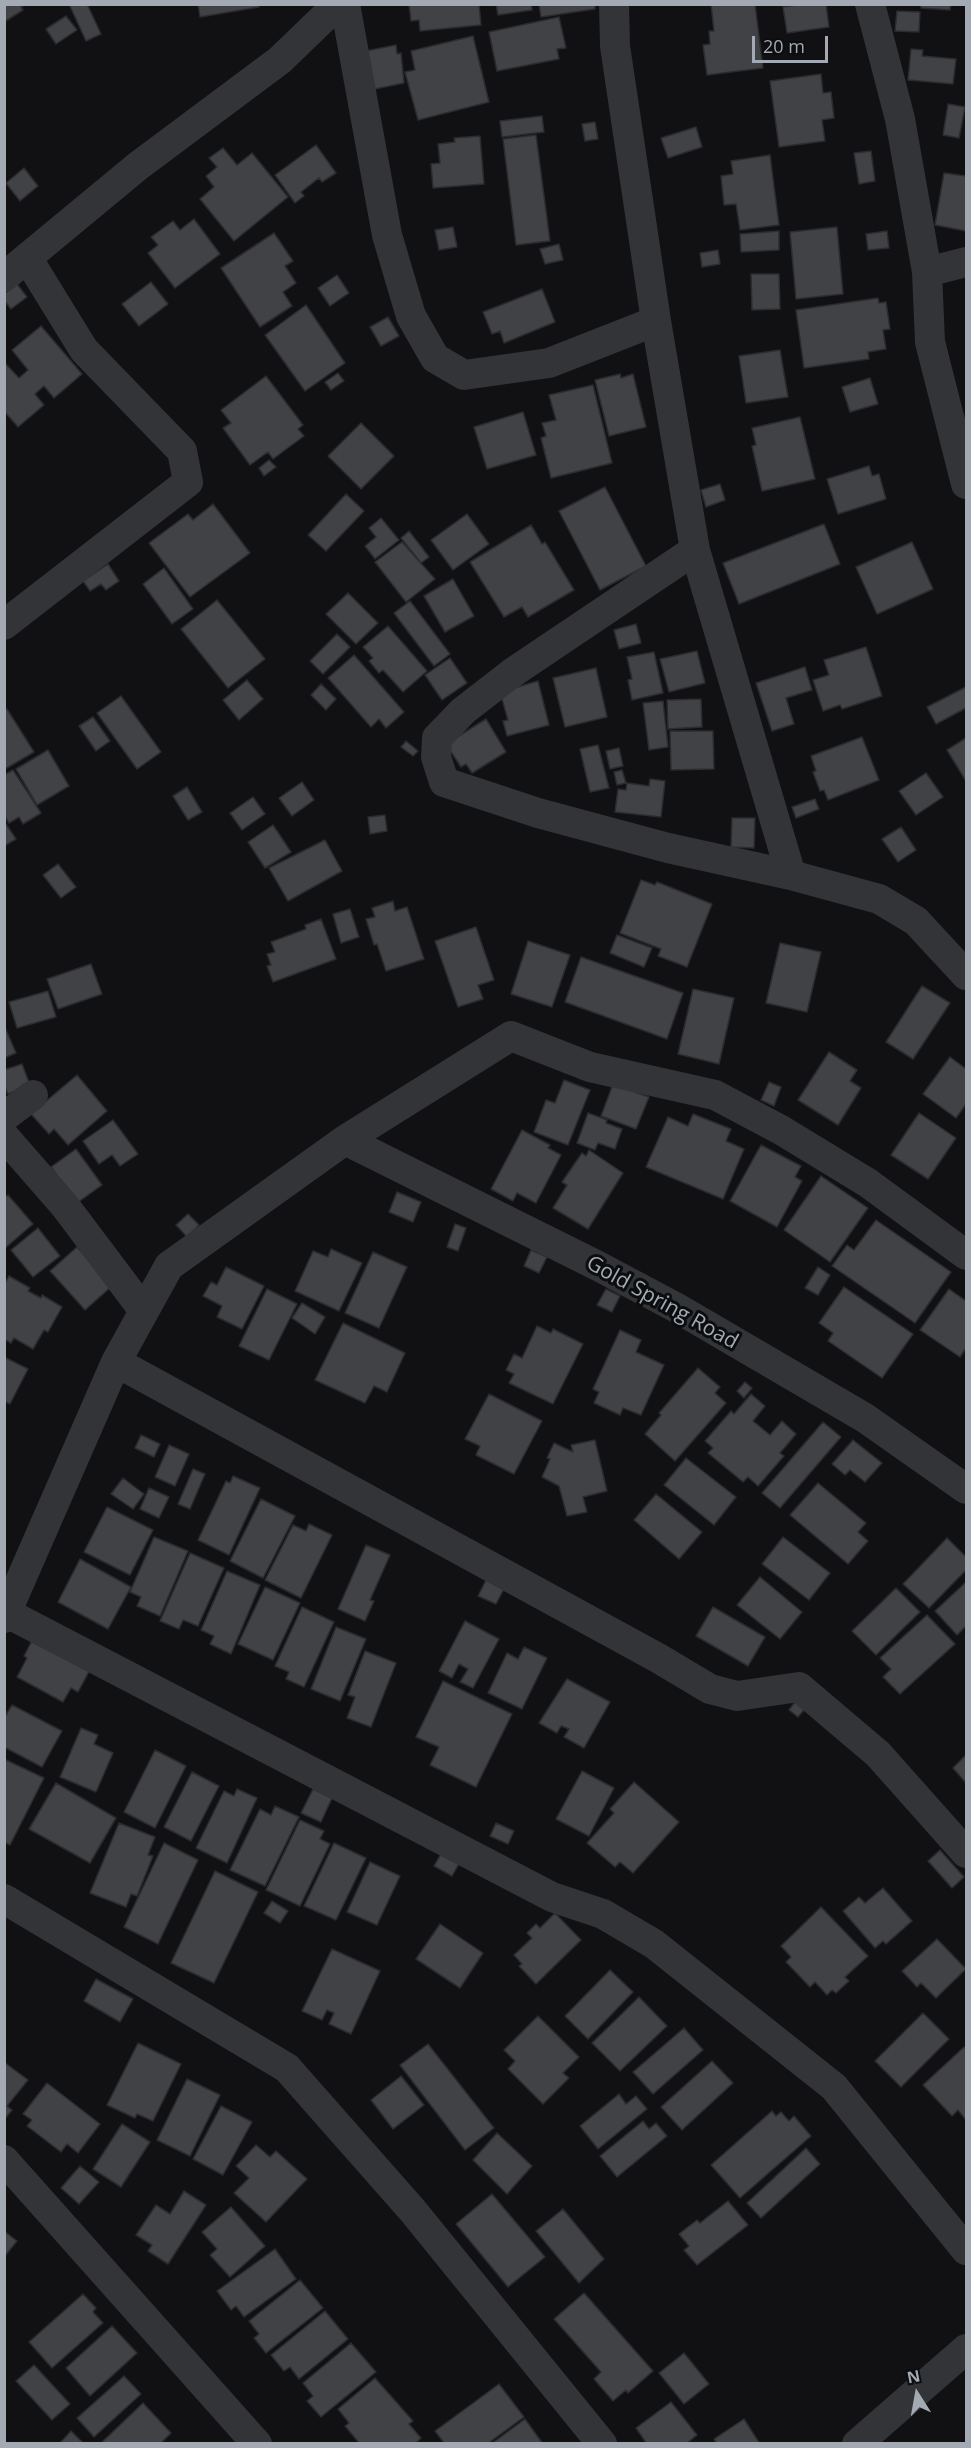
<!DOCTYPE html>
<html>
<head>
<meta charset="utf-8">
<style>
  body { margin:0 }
  #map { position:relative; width:971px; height:2448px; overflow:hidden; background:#111113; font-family:"Open Sans",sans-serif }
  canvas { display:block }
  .frame { position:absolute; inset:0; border:6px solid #a3aab3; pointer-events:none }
  .north { position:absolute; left:887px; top:2364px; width:60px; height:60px; -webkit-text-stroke:4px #0c0d0e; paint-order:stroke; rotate:349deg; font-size:16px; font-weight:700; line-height:24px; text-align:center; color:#a3aab3 }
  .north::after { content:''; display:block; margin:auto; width:21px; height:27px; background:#a3aab3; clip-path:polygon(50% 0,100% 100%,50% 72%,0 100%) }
  .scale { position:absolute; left:752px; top:36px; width:76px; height:27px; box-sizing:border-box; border:3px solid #a3aab3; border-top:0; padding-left:8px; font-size:18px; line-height:21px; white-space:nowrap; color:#a3aab3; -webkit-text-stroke:4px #0c0d0e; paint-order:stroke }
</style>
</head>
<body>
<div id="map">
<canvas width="971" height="2448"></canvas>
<div class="frame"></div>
<div class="north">N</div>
<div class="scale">20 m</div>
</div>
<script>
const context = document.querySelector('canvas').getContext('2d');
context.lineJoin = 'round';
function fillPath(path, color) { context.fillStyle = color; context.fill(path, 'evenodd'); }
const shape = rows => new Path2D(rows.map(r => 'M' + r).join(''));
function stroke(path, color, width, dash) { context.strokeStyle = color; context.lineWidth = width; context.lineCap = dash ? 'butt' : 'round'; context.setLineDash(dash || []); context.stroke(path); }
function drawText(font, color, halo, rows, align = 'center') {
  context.font = font + ' "Open Sans",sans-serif'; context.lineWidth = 6; context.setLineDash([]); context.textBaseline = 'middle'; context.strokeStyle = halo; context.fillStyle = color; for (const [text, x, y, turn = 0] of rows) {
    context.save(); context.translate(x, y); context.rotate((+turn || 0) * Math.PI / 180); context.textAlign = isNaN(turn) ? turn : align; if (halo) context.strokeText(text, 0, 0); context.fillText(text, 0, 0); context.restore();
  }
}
const building = shape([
  [4,4,26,4,21,7,23,10,4,22,4,4],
  [69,4,87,4,101,34,86,41,69,4],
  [198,4,258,4,259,7,200,17,198,4],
  [409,4,479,4,481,25,420,31,419,20,411,21,409,4],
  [496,4,531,4,532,10,498,15,496,4],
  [539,4,595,4,595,9,541,17,539,4],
  [711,4,755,4,763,68,707,75,703,45,710,44,709,31,714,31,711,4],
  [804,4,826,4,829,27,787,33,783,7,804,4],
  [921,4,951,4,950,10,921,8,921,4],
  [897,11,920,12,919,32,895,31,897,11],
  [66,16,77,30,56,44,46,29,66,16],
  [559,17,566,48,557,49,559,59,497,71,489,32,559,17],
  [473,36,489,102,418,120,405,72,415,70,411,51,473,36],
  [396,45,397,54,401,53,404,83,375,89,366,51,396,45],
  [911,49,923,50,922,56,956,59,953,84,908,80,911,49],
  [821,74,823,93,831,92,834,118,822,120,825,141,779,147,770,81,821,74],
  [948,104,965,107,959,138,943,135,948,104],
  [542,116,544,132,502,137,500,121,542,116],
  [595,122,598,139,585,141,582,124,595,122],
  [696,127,702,147,668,158,661,138,696,127],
  [536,135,550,241,516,245,503,139,536,135],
  [480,136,484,184,433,188,431,164,440,163,438,144,455,142,454,138,480,136],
  [316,145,336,173,322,182,319,178,301,192,304,196,295,203,275,175,316,145],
  [223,148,237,165,252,153,288,197,234,241,200,199,214,187,206,176,217,167,209,158,223,148],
  [871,151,875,181,859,184,854,153,871,151],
  [770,155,779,225,740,230,736,204,724,205,721,176,733,174,731,161,770,155],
  [24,168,38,186,20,201,6,183,24,168],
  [944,173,966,176,966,231,935,225,944,173],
  [194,219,220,254,175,288,148,253,158,245,151,237,173,221,180,230,194,219],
  [453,227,457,247,439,250,435,230,453,227],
  [837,227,843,294,796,299,790,232,837,227],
  [779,231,779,250,741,252,740,234,779,231],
  [887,231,889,248,868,250,866,234,887,231],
  [274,233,293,261,285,266,296,283,283,292,292,306,260,327,221,268,274,233],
  [559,244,563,260,545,264,540,249,559,244],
  [718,250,720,264,702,267,700,253,718,250],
  [751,274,779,274,780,309,752,310,751,274],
  [337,275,349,293,330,306,318,288,337,275],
  [151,282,168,304,139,326,122,304,151,282],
  [17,284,27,297,11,309,4,300,4,294,17,284],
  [542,289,555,322,504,343,500,331,492,334,483,312,542,289],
  [878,298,879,303,886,302,890,329,883,330,886,349,868,352,869,359,804,368,796,310,878,298],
  [306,305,345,363,305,391,265,335,306,305],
  [388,317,399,336,381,346,370,327,388,317],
  [41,326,82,374,54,398,44,386,35,394,44,405,18,427,4,411,4,362,19,378,28,370,12,350,41,326],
  [780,350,788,397,746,403,739,356,780,350],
  [338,373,344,381,331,390,325,382,338,373],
  [620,374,621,378,633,374,646,427,609,436,595,380,620,374],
  [266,376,303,425,298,429,304,436,273,459,268,452,250,465,223,428,231,423,221,410,266,376],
  [870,378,878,404,850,412,842,387,870,378],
  [593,385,612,463,551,478,541,438,546,436,542,423,556,420,549,395,593,385],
  [523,412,536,455,487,469,474,427,523,412],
  [800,417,815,479,762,491,752,446,756,445,752,428,800,417],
  [361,423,394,456,361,489,328,456,361,423],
  [269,460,276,467,264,476,259,468,269,460],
  [869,466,872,476,879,474,886,499,838,514,827,479,869,466],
  [720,484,725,500,706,507,701,490,720,484],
  [605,487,646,566,600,590,559,511,605,487],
  [346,494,364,511,326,551,308,535,346,494],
  [213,504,250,553,190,597,149,543,188,514,193,520,213,504],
  [467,514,489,544,453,570,431,540,467,514],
  [381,518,399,540,375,559,365,546,376,537,369,528,381,518],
  [824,524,840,564,739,604,723,563,824,524],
  [531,525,542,544,545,542,574,590,528,617,522,607,504,617,470,562,531,525],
  [409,531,429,557,421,563,401,538,409,531],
  [402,542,435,579,406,602,375,562,402,542],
  [912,542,933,589,877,614,856,567,912,542],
  [108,564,119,581,106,590,101,584,90,591,83,581,108,564],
  [164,568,193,609,172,624,143,584,164,568],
  [453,579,474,616,445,632,424,596,453,579],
  [348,593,378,623,356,644,326,614,348,593],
  [217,600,265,659,228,688,181,629,217,600],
  [410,601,450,654,434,666,394,613,410,601],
  [636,624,641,643,619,649,614,630,636,624],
  [388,626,427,671,403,692,383,670,379,673,369,661,373,658,363,647,388,626],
  [337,634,350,647,323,674,310,661,337,634],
  [866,647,882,696,842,709,840,705,823,711,813,680,829,675,824,660,866,647],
  [697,651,705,683,669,692,660,659,697,651],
  [654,652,663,693,632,700,628,680,632,679,627,657,654,652],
  [354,655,404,712,386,728,379,719,371,727,328,678,354,655],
  [450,658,467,683,442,700,425,675,450,658],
  [805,667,812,690,786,698,794,724,772,731,756,683,805,667],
  [596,668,607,717,565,727,553,678,596,668],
  [247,680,263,699,239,720,223,700,247,680],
  [538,681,549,725,507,736,503,721,508,720,500,692,538,681],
  [321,684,336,699,326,710,311,695,321,684],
  [966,687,966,708,936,724,927,707,966,687],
  [121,696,161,752,137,769,97,713,121,696],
  [701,699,702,727,668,729,667,700,701,699],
  [663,701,668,747,649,750,643,703,663,701],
  [7,709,34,752,5,769,4,710,7,709],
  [93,717,110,741,96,751,79,726,93,717],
  [486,719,506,752,472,773,466,764,461,767,446,744,486,719],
  [670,731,713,731,714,769,671,770,670,731],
  [862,737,879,780,828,800,824,790,820,791,813,772,816,771,811,756,862,737],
  [966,738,966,781,947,750,966,738],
  [406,741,418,751,413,756,401,747,406,741],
  [598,745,609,788,590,792,580,749,598,745],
  [619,748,623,766,610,769,606,751,619,748],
  [48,750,69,786,37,805,16,769,48,750],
  [13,770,41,813,23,824,19,817,9,823,4,815,4,775,13,770],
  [622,770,626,783,617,785,614,772,622,770],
  [926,773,943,797,916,815,899,791,926,773],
  [650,779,665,781,661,817,615,812,618,789,626,790,627,783,649,786,650,779],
  [302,782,314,800,292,816,279,798,302,782],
  [187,787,202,812,188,820,173,796,187,787],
  [253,797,265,814,242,830,230,813,253,797],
  [815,799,819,809,796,818,792,807,815,799],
  [385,815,387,831,370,834,368,817,385,815],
  [732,818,755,818,754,848,731,847,732,818],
  [4,821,16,839,4,846,4,821],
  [273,825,291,852,265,868,248,842,273,825],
  [901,827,916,850,898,862,882,839,901,827],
  [325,840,342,871,288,901,269,868,325,840],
  [58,864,76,887,61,898,43,875,58,864],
  [641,880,655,885,657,882,712,904,687,967,658,956,661,949,620,933,641,880],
  [393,901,395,911,407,907,424,959,386,971,377,944,374,945,366,919,375,917,372,908,393,901],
  [350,909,359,937,341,943,333,914,350,909],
  [321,919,336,959,273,982,267,966,271,965,267,954,275,952,271,942,306,929,305,925,321,919],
  [476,927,494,980,478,985,483,999,458,1007,435,941,476,927],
  [617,935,652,948,644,967,610,953,617,935],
  [528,941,570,955,552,1007,511,994,528,941],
  [780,943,821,952,807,1012,766,1003,780,943],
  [581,957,683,993,667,1039,565,1002,581,957],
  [91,964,102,994,58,1009,47,979,91,964],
  [922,986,950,1003,913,1059,886,1042,922,986],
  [693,989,734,998,719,1064,678,1054,693,989],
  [48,991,56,1017,17,1028,9,1002,48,991],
  [4,1025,16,1053,4,1058,4,1025],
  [829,1052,857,1070,850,1081,861,1088,838,1125,798,1100,829,1052],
  [950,1057,966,1069,966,1104,956,1118,923,1094,950,1057],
  [22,1064,30,1085,8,1094,4,1085,4,1070,22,1064],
  [77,1075,107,1111,68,1145,54,1129,49,1134,31,1114,77,1075],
  [564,1080,590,1090,568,1145,534,1132,546,1100,555,1103,564,1080],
  [769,1082,781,1087,774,1106,761,1100,769,1082],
  [613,1084,649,1097,636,1129,601,1116,613,1084],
  [588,1113,607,1120,606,1123,622,1129,615,1149,598,1143,595,1150,577,1143,588,1113],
  [919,1113,956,1138,928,1179,891,1155,919,1113],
  [693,1114,731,1129,726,1141,744,1149,723,1199,646,1167,668,1117,688,1126,693,1114],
  [113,1120,138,1154,120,1166,112,1155,99,1164,83,1141,113,1120],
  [522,1130,550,1145,548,1148,561,1155,536,1203,517,1193,513,1201,491,1189,522,1130],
  [761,1145,801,1166,795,1177,802,1181,777,1227,730,1201,761,1145],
  [76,1149,102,1185,77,1203,51,1167,76,1149],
  [589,1150,623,1173,588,1229,553,1208,567,1185,562,1182,582,1153,586,1156,589,1150],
  [821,1176,868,1208,830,1262,784,1230,821,1176],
  [397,1192,421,1202,413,1222,389,1212,397,1192],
  [8,1195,33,1224,4,1249,4,1198,8,1195],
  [188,1214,199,1225,187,1237,176,1225,188,1214],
  [876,1220,951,1272,915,1323,832,1266,847,1245,854,1250,876,1220],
  [455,1224,466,1228,458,1251,447,1247,455,1224],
  [38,1228,60,1256,33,1277,11,1250,38,1228],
  [77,1247,112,1286,85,1310,50,1271,77,1247],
  [331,1249,362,1263,339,1311,295,1291,313,1251,328,1257,331,1249],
  [531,1250,547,1257,539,1273,524,1266,531,1250],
  [373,1252,407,1267,379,1328,345,1313,373,1252],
  [226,1267,264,1286,242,1329,217,1317,222,1306,203,1296,211,1282,217,1285,226,1267],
  [818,1267,830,1275,818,1295,805,1288,818,1267],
  [9,1276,30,1288,28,1291,41,1298,42,1295,62,1307,48,1332,44,1330,33,1349,14,1338,11,1343,4,1339,4,1285,9,1276],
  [844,1287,913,1334,882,1378,828,1341,833,1333,819,1323,844,1287],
  [267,1289,297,1304,269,1360,239,1346,267,1289],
  [606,1289,620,1296,612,1312,597,1305,606,1289],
  [949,1289,966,1301,966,1348,960,1357,920,1330,949,1289],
  [302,1303,325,1317,315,1334,292,1318,302,1303],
  [343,1323,405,1353,387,1392,374,1386,365,1403,315,1380,343,1323],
  [537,1326,551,1333,553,1329,583,1344,553,1404,509,1383,514,1374,506,1370,514,1354,522,1358,537,1326],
  [620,1330,641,1340,636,1352,664,1365,641,1415,623,1408,620,1415,594,1403,599,1392,593,1389,620,1330],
  [4,1357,28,1369,10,1404,4,1401,4,1357],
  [698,1368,720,1387,715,1393,726,1403,675,1461,645,1434,661,1415,659,1413,698,1368],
  [745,1382,752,1388,744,1398,737,1391,745,1382],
  [489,1394,542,1421,514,1474,476,1455,480,1446,465,1439,489,1394],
  [751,1394,765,1406,753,1421,770,1435,782,1421,796,1434,780,1453,784,1456,758,1486,748,1477,743,1482,708,1453,713,1448,705,1441,731,1411,734,1414,751,1394],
  [823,1422,841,1437,780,1508,762,1493,823,1422],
  [141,1435,160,1444,154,1457,135,1448,141,1435],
  [595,1440,607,1491,583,1497,587,1512,567,1516,559,1486,542,1477,550,1459,547,1458,554,1443,573,1452,571,1445,595,1440],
  [853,1440,882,1463,865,1482,850,1470,845,1475,832,1464,853,1440],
  [169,1445,189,1454,175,1486,155,1477,169,1445],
  [686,1458,736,1497,714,1525,664,1485,686,1458],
  [193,1469,205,1474,190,1509,178,1504,193,1469],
  [233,1476,260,1488,229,1555,198,1540,226,1481,230,1483,233,1476],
  [123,1478,144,1494,133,1509,111,1494,123,1478],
  [818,1483,866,1523,858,1532,868,1541,848,1564,790,1515,818,1483],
  [149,1488,169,1497,159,1518,140,1509,149,1488],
  [656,1494,702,1532,679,1559,634,1520,656,1494],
  [261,1499,295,1516,263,1578,230,1561,261,1499],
  [107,1507,153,1530,130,1575,84,1552,107,1507],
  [309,1524,332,1535,301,1598,265,1580,293,1525,306,1531,309,1524],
  [154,1537,188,1551,160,1616,137,1606,141,1597,130,1592,154,1537],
  [783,1537,830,1573,809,1600,762,1564,783,1537],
  [947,1538,966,1557,966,1570,929,1608,903,1584,947,1538],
  [366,1545,390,1555,370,1600,374,1601,365,1621,338,1609,366,1545],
  [190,1553,224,1568,198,1626,183,1620,179,1629,160,1621,190,1553],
  [80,1559,131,1587,108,1629,58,1602,80,1559],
  [227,1571,260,1585,231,1654,210,1644,214,1636,201,1630,227,1571],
  [488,1576,506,1585,496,1604,478,1596,488,1576],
  [760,1577,802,1612,780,1639,737,1605,760,1577],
  [966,1582,966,1626,957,1635,935,1611,966,1582],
  [265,1587,300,1603,273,1660,238,1644,265,1587],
  [896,1588,920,1612,876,1655,852,1631,896,1588],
  [302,1607,334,1622,304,1687,286,1679,289,1672,275,1666,302,1607],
  [713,1607,765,1637,748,1666,696,1636,713,1607],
  [927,1615,955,1644,900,1694,883,1677,891,1669,880,1658,927,1615],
  [465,1621,499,1639,473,1688,460,1682,468,1669,459,1664,452,1678,439,1671,465,1621],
  [336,1627,366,1639,340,1701,311,1689,336,1627],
  [35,1635,92,1666,78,1692,71,1688,63,1702,17,1677,27,1658,24,1656,35,1635],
  [524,1647,547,1658,522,1709,488,1693,507,1653,518,1659,524,1647],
  [365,1651,396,1663,371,1727,347,1718,355,1697,348,1695,365,1651],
  [567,1679,610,1702,584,1748,564,1737,569,1729,561,1726,557,1733,539,1723,567,1679],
  [443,1681,512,1714,476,1787,430,1765,439,1747,416,1737,443,1681],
  [798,1698,808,1705,798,1717,789,1710,798,1698],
  [12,1705,62,1731,42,1767,4,1747,4,1718,12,1705],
  [81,1728,98,1735,94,1744,113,1753,96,1792,60,1777,81,1728],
  [155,1750,186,1766,155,1828,124,1812,155,1750],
  [966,1755,966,1783,953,1768,966,1755],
  [4,1759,44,1778,10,1845,4,1842,4,1759],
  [582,1771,614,1788,589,1836,556,1819,582,1771],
  [192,1772,219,1786,191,1841,164,1827,192,1772],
  [634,1782,679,1822,633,1873,620,1862,615,1867,587,1843,614,1813,610,1809,634,1782],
  [56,1783,116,1818,90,1863,29,1829,56,1783],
  [237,1789,257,1798,227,1863,196,1848,224,1791,234,1796,237,1789],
  [313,1789,332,1798,321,1822,301,1813,313,1789],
  [275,1806,299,1817,265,1886,230,1870,260,1809,271,1815,275,1806],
  [300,1820,324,1831,320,1839,330,1844,300,1906,266,1890,300,1820],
  [119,1823,155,1837,148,1855,153,1856,137,1896,131,1894,126,1907,90,1893,119,1823],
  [496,1823,514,1831,508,1844,490,1836,496,1823],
  [164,1843,198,1860,158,1944,124,1927,164,1843],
  [334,1843,366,1858,336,1920,304,1906,334,1843],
  [940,1850,964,1877,952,1888,928,1861,940,1850],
  [442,1852,460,1862,452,1876,434,1866,442,1852],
  [370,1862,400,1876,377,1925,347,1912,370,1862],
  [215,1871,258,1892,214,1983,171,1963,215,1871],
  [883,1888,912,1921,886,1944,883,1941,875,1948,843,1911,859,1897,865,1903,883,1888],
  [272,1901,288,1911,280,1923,264,1913,272,1901],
  [821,1907,868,1956,845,1977,849,1981,836,1993,832,1990,827,1995,815,1982,810,1987,786,1962,791,1957,781,1946,821,1907],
  [555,1913,581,1940,536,1984,519,1966,522,1964,514,1955,532,1938,527,1933,536,1924,540,1928,555,1913],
  [440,1924,483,1953,460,1988,416,1959,440,1924],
  [937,1939,966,1969,936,1998,921,1983,917,1987,902,1971,937,1939],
  [332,1949,380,1971,351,2034,329,2024,334,2013,327,2010,322,2020,302,2011,332,1949],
  [610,1970,633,1992,588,2039,565,2016,610,1970],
  [96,1979,133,1999,120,2022,84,2001,96,1979],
  [639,1997,667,2026,620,2071,592,2043,639,1997],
  [923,2013,949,2039,901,2087,875,2061,923,2013],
  [538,2016,579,2057,563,2073,569,2078,543,2104,508,2069,515,2061,504,2050,538,2016],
  [684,2028,703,2050,653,2094,633,2072,684,2028],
  [138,2043,181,2064,153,2121,137,2114,135,2118,107,2105,138,2043],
  [428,2044,494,2128,465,2150,400,2065,428,2044],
  [964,2047,966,2049,966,2120,958,2110,952,2116,923,2085,964,2047],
  [712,2061,733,2083,682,2130,661,2107,712,2061],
  [4,2062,28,2080,7,2106,12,2110,4,2120,4,2062],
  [401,2076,424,2105,393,2129,371,2100,401,2076],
  [187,2079,220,2095,190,2156,157,2140,187,2079],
  [47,2083,100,2124,78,2153,67,2144,61,2152,27,2126,32,2120,23,2114,47,2083],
  [619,2094,626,2104,636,2096,647,2109,598,2149,580,2126,619,2094],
  [221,2106,252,2122,223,2175,193,2159,221,2106],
  [772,2111,776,2116,781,2112,789,2121,794,2116,811,2136,740,2198,711,2165,772,2111],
  [643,2121,649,2129,656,2123,667,2136,617,2177,600,2156,643,2121],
  [122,2124,150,2142,121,2187,93,2169,122,2124],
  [497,2133,532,2166,507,2194,473,2160,497,2133],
  [256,2145,270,2157,276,2151,307,2179,266,2222,234,2193,249,2178,236,2166,256,2145],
  [806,2148,820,2164,761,2218,747,2203,806,2148],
  [80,2166,99,2182,79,2204,61,2188,80,2166],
  [184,2191,206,2205,168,2264,148,2251,152,2245,136,2235,156,2205,170,2214,184,2191],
  [492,2194,545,2257,508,2287,456,2224,492,2194],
  [728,2201,748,2225,697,2265,684,2250,689,2246,679,2234,697,2220,700,2223,728,2201],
  [231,2207,265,2246,230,2277,210,2255,217,2249,202,2232,231,2207],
  [563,2209,604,2259,579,2283,536,2231,563,2209],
  [4,2231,17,2241,4,2257,4,2231],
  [275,2249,296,2279,244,2317,236,2306,231,2310,217,2291,275,2249],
  [300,2280,323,2308,266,2353,254,2338,259,2334,249,2321,300,2280],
  [584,2293,653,2371,628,2393,626,2390,613,2401,594,2379,601,2372,554,2319,584,2293],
  [83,2294,96,2308,93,2312,103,2323,52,2368,29,2342,83,2294],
  [325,2311,348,2339,299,2379,290,2367,284,2371,271,2355,325,2311],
  [112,2326,137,2353,90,2396,66,2368,112,2326],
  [351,2343,376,2372,321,2417,307,2401,313,2396,303,2383,351,2343],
  [684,2353,709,2384,684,2404,659,2373,684,2353],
  [34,2365,70,2404,52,2420,16,2381,34,2365],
  [124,2376,141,2394,94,2437,77,2418,124,2376],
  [375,2378,413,2421,409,2424,421,2438,415,2444,360,2444,345,2426,349,2423,338,2409,375,2378],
  [499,2384,524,2417,487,2444,445,2444,435,2431,499,2384],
  [671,2402,697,2435,686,2444,647,2444,636,2428,671,2402],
  [143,2403,171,2433,160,2444,100,2444,143,2403],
  [525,2419,543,2444,491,2444,525,2419],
  [744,2419,760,2444,717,2444,714,2439,744,2419],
  [71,2431,84,2444,59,2444,71,2431]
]);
fillPath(building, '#404246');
stroke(building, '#2b2c2f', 1.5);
stroke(shape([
  [345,4,387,235,411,316,435,358,464,375,549,363,656,321],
  [614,4,615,46,656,321,695,550,791,875],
  [870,4,900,119,927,272,930,342,966,484],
  [927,272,966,262],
  [4,277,138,166,280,60,338,4],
  [695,550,512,673,463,711,437,738,436,757,444,782,538,813,668,848,791,875,879,899,916,921,966,975],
  [4,625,188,482,182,451,84,350,28,259],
  [4,1117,33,1095],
  [4,1136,65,1206,144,1311],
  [345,1140,598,1266,677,1308,865,1418,966,1489],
  [116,1362,658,1658,710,1689,737,1696,799,1687,878,1754,966,1853],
  [7,1613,552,1897,603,1914,654,1944,834,2087,966,2250],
  [4,1618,116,1362,169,1266,345,1140,511,1036,590,1067,715,1095,781,1130,868,1183,966,1255],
  [4,1899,287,2068,413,2211,602,2444],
  [4,2160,257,2444],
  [857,2444,966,2349]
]), '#323438', 30);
drawText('21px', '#a3aab3', '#0c0d0e', [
  ["Gold Spring Road",662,1303,29]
]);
</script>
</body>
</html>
